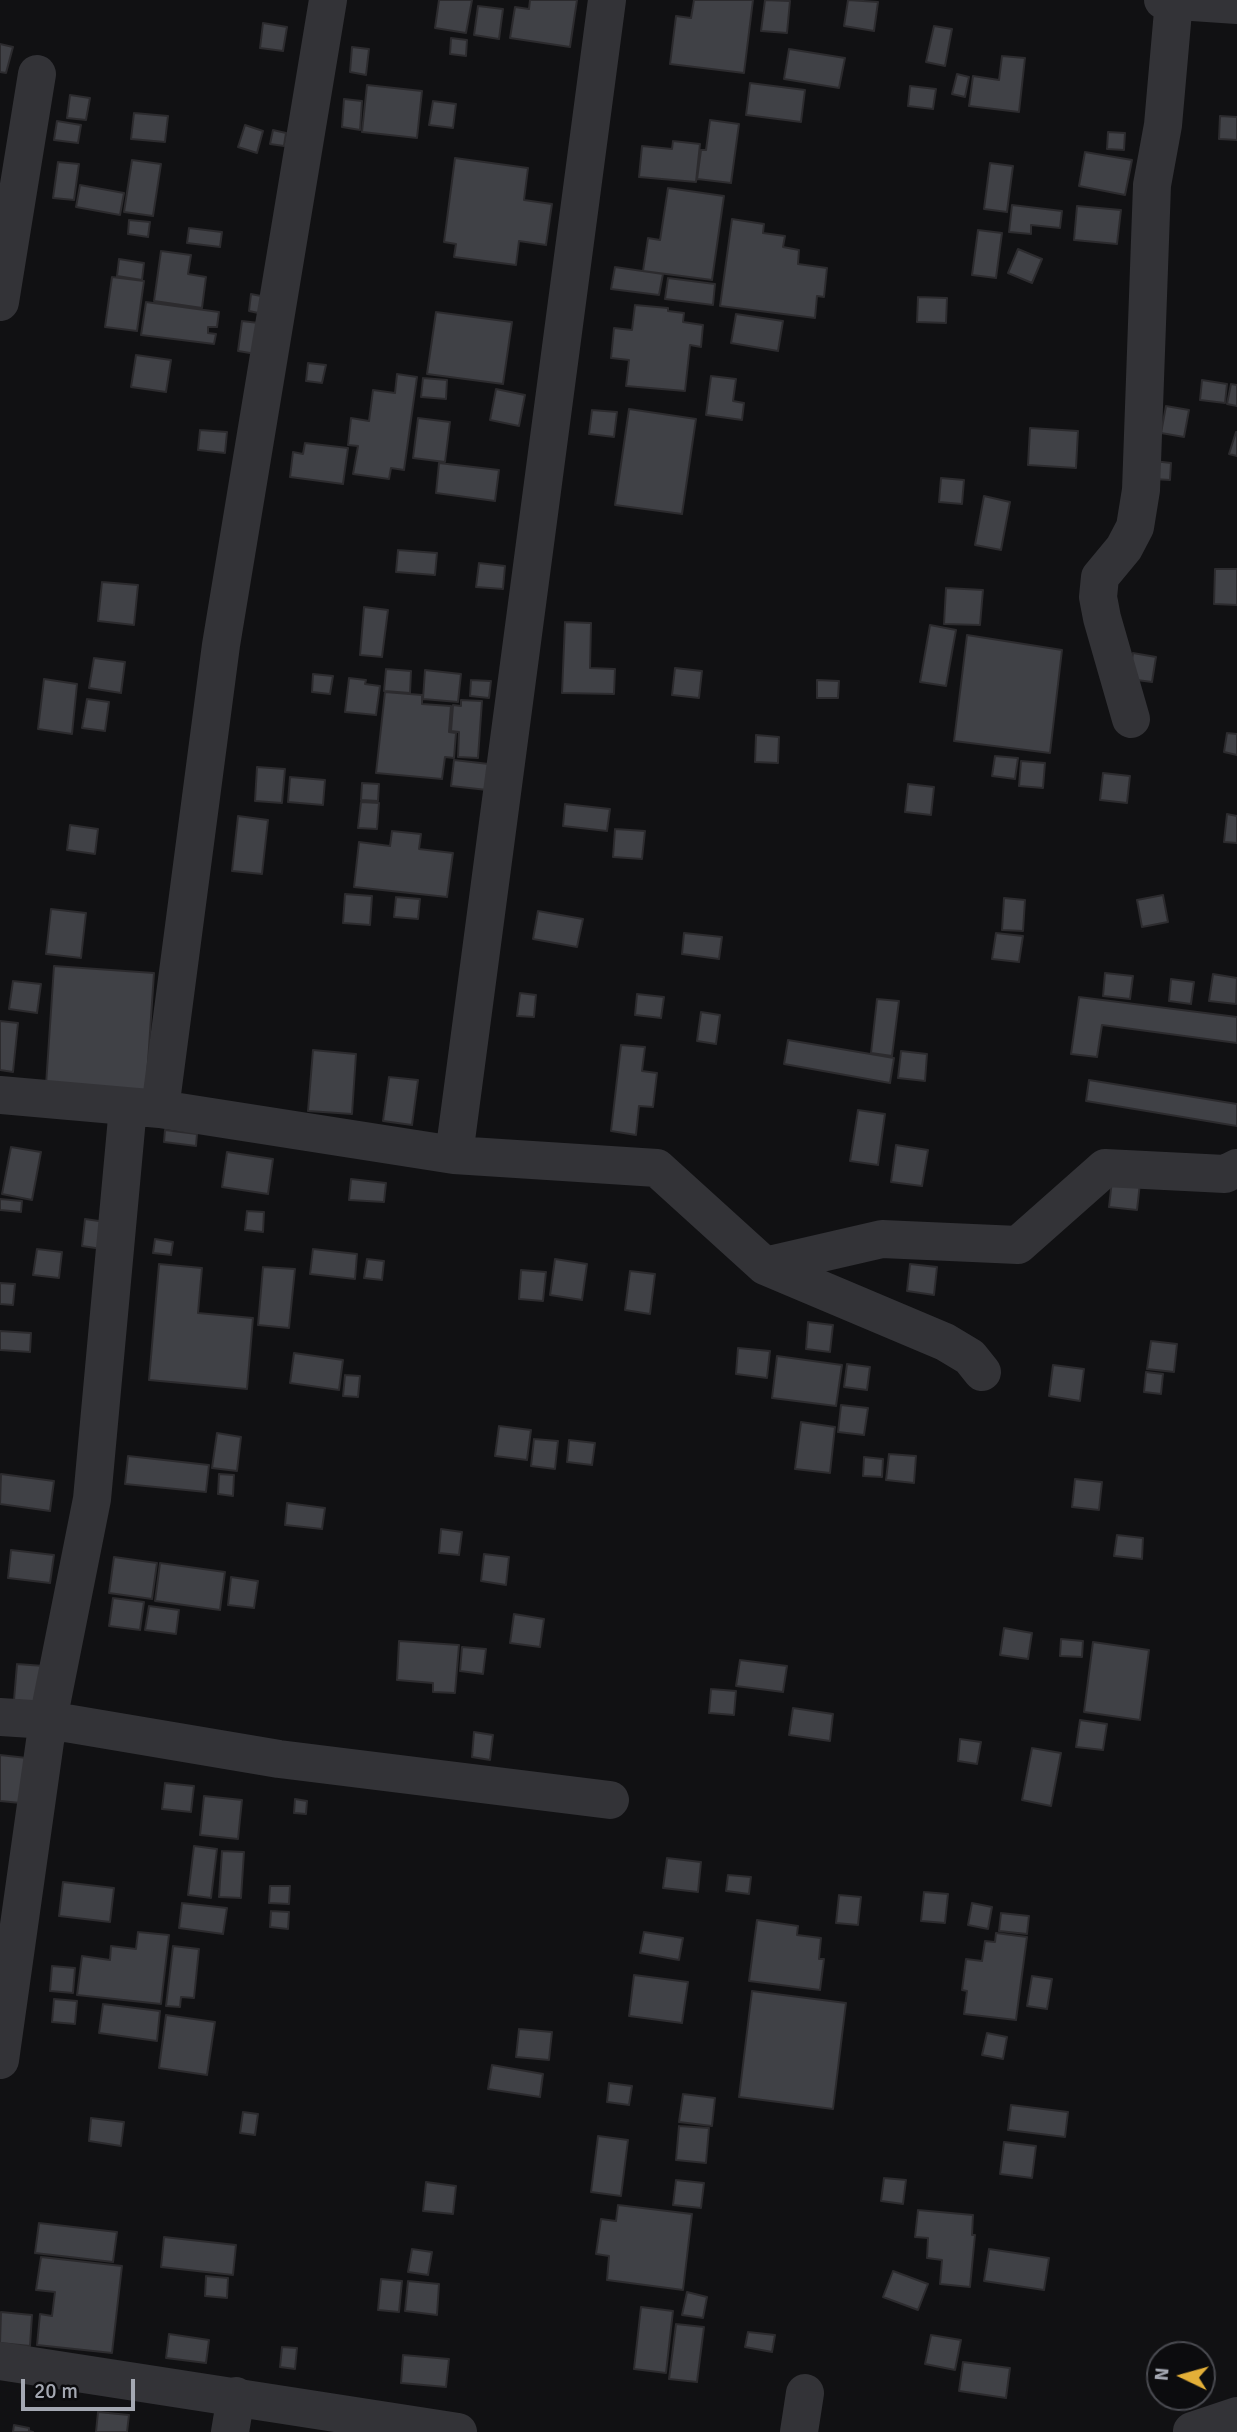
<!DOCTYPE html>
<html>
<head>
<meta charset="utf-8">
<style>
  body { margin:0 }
  #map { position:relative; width:1237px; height:2432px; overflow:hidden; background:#111113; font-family:Signika,sans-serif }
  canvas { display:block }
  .north { position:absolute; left:1146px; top:2341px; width:70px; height:70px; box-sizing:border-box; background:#0c0c0e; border:2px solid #494a50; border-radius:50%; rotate:275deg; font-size:19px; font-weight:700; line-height:28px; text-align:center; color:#a4a8b2 }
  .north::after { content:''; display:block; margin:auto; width:24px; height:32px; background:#e3af38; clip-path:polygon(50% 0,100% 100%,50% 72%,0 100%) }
  .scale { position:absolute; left:21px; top:2379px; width:114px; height:32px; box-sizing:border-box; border:4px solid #a4a8b2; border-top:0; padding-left:9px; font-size:21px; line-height:24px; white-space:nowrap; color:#a4a8b2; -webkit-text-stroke:5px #0c0c0e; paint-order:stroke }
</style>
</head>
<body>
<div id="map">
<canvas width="1237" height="2432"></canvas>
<div class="north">N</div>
<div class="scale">20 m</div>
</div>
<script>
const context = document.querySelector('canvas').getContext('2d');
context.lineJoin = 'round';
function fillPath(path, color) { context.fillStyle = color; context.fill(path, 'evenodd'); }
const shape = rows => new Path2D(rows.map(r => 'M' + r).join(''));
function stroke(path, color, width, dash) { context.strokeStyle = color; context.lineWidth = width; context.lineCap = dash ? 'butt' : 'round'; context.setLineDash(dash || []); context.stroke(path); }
const building = shape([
  [439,0,472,0,466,33,435,28,439,0],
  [530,0,577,0,570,47,510,38,515,7,529,9,530,0],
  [694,0,753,0,744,73,670,64,676,16,691,18,694,0],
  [765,0,790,1,787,33,761,31,765,0],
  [848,0,878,2,874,31,844,26,848,0],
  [478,6,503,9,499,39,474,35,478,6],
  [263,23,287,27,283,51,260,48,263,23],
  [934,26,952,29,945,66,926,62,934,26],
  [451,38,467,40,466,56,450,54,451,38],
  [0,44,13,47,6,73,0,72,0,44],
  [352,47,369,49,366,75,350,72,352,47],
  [789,49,845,58,839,88,784,79,789,49],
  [1002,56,1025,58,1019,112,969,106,973,76,999,80,1002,56],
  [957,74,969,77,965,97,952,94,957,74],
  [750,83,805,90,801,122,746,115,750,83],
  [367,85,422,91,417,138,362,132,367,85],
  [910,86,936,89,933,109,908,106,910,86],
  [70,95,90,98,86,120,67,118,70,95],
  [344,99,362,101,360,130,342,127,344,99],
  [433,101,456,104,453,128,429,125,433,101],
  [134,113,168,116,165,142,131,139,134,113],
  [1220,116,1237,117,1237,140,1219,139,1220,116],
  [710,120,739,124,731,183,697,179,701,150,706,150,710,120],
  [57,121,81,125,78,143,54,140,57,121],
  [245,125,263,131,257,153,238,147,245,125],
  [273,130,286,133,284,146,270,144,273,130],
  [1108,132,1125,133,1124,150,1107,149,1108,132],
  [673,141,700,144,696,182,639,177,642,146,672,149,673,141],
  [1085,152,1132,160,1125,195,1079,186,1085,152],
  [455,158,528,168,524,200,552,204,546,245,519,241,516,265,454,257,456,244,444,242,455,158],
  [132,160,161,164,153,216,124,212,132,160],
  [58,162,79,164,74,200,53,198,58,162],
  [990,163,1013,166,1007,212,984,209,990,163],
  [80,185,124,193,120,215,76,207,80,185],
  [668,188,724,196,712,280,643,271,648,238,660,240,668,188],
  [1012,205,1062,211,1060,228,1031,225,1031,234,1009,232,1012,205],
  [1077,206,1121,210,1117,244,1074,240,1077,206],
  [732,219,764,224,763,233,785,236,783,247,799,250,798,264,827,268,824,297,817,296,815,318,720,306,732,219],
  [129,220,150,222,148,237,128,234,129,220],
  [189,228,222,232,220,247,187,243,189,228],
  [978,230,1002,233,996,278,972,275,978,230],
  [1018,249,1042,259,1032,283,1008,273,1018,249],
  [161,251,191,255,188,274,206,277,202,308,154,301,161,251],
  [119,259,144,263,142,280,117,276,119,259],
  [615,267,663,274,659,295,611,289,615,267],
  [112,277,144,281,137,331,105,327,112,277],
  [668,278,715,284,713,305,665,299,668,278],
  [251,294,266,297,263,314,249,311,251,294],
  [918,297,947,298,946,323,917,322,918,297],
  [146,302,219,312,217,327,208,327,208,333,216,334,214,344,141,335,146,302],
  [635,305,668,308,668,311,684,313,683,322,703,325,701,347,690,345,685,391,626,386,629,360,611,358,614,328,632,330,635,305],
  [436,312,512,322,503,384,427,374,436,312],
  [736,314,783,321,778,351,731,343,736,314],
  [242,321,267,324,262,355,238,351,242,321],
  [136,355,171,360,166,392,131,387,136,355],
  [308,363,326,365,322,383,306,381,308,363],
  [397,374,417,377,404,470,391,468,389,479,353,474,358,446,348,445,351,418,369,421,373,390,395,393,397,374],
  [711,376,736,379,733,401,744,403,742,420,706,415,711,376],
  [423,378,447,380,446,399,421,397,423,378],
  [1202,380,1227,384,1225,403,1200,400,1202,380],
  [1231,384,1237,385,1237,406,1227,404,1231,384],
  [496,389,525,395,519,426,490,420,496,389],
  [1166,406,1189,410,1184,437,1161,433,1166,406],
  [629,409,696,419,682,514,615,505,629,409],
  [592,410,617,412,614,437,589,434,592,410],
  [418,418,450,422,445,462,413,458,418,418],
  [1030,428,1078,431,1076,468,1028,465,1030,428],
  [200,430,227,432,225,453,198,450,200,430],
  [1236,432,1237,432,1237,456,1229,454,1236,432],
  [305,443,348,448,343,484,290,477,293,452,303,454,305,443],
  [1154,461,1171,463,1170,480,1153,479,1154,461],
  [439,463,499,470,495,501,436,493,439,463],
  [941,478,964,480,962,504,939,502,941,478],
  [984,496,1010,502,1001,550,975,545,984,496],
  [398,550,437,553,435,575,396,572,398,550],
  [479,563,505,566,503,589,476,587,479,563],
  [1215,569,1237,569,1237,605,1214,604,1215,569],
  [102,582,138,585,134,625,98,621,102,582],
  [946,588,983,590,980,625,944,624,946,588],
  [364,607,388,610,382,657,360,655,364,607],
  [565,622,591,623,590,668,615,669,614,694,562,693,565,622],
  [930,625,956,630,946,686,920,682,930,625],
  [967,635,1062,650,1050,753,954,741,967,635],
  [1133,653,1156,657,1152,682,1129,679,1133,653],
  [94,658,125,662,121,693,89,688,94,658],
  [675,668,702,671,699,698,672,695,675,668],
  [386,669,411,671,410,693,384,691,386,669],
  [425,670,461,674,458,702,423,699,425,670],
  [313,674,333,676,330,694,312,692,313,674],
  [349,678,366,680,365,684,380,686,376,715,345,712,349,678],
  [44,679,77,684,72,734,38,729,44,679],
  [471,680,491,681,489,698,470,696,471,680],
  [817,680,839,681,838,698,817,698,817,680],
  [385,692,422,695,422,704,451,706,449,732,456,733,454,758,445,757,442,779,376,773,385,692],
  [87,699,109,702,105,731,82,728,87,699],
  [461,700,482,701,478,758,458,757,459,732,451,731,453,705,461,706,461,700],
  [1227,733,1237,734,1237,755,1224,752,1227,733],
  [756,735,779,737,778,763,755,762,756,735],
  [995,756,1018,758,1015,779,992,776,995,756],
  [454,760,489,764,487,790,451,786,454,760],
  [1021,761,1045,763,1043,788,1019,786,1021,761],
  [257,767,285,769,282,803,255,801,257,767],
  [1103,773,1130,776,1127,803,1100,800,1103,773],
  [290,777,325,780,323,805,288,802,290,777],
  [362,783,379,784,378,801,361,800,362,783],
  [908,784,934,787,931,815,905,812,908,784],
  [361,802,379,803,377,829,358,828,361,802],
  [565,804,610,809,607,831,563,826,565,804],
  [1227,814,1237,816,1237,843,1224,842,1227,814],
  [238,816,268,820,262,874,232,871,238,816],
  [70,825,98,829,95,854,67,850,70,825],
  [615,829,645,831,642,859,613,857,615,829],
  [392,831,421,834,419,849,453,853,447,897,354,887,359,842,390,846,392,831],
  [345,894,372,896,370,925,343,923,345,894],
  [1163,895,1168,922,1142,927,1137,900,1163,895],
  [396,897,420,899,418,919,394,917,396,897],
  [1004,898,1025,900,1023,931,1002,930,1004,898],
  [51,909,86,913,81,958,46,954,51,909],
  [538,911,583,919,577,947,533,939,538,911],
  [684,933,722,937,719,959,682,954,684,933],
  [996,933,1023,936,1019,962,992,959,996,933],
  [54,966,154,973,146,1092,46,1085,54,966],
  [1105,973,1133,976,1130,999,1103,996,1105,973],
  [1213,974,1237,978,1236,1004,1209,1001,1213,974],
  [1171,979,1194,982,1191,1004,1169,1001,1171,979],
  [13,981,41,984,37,1013,9,1009,13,981],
  [520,993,536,995,534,1017,517,1016,520,993],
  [637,994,664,997,661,1018,635,1015,637,994],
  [1079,997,1237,1017,1237,1043,1102,1025,1097,1057,1071,1054,1079,997],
  [877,999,899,1001,892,1056,871,1053,877,999],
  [701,1012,720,1015,716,1044,697,1041,701,1012],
  [0,1021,18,1023,13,1072,0,1070,0,1021],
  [788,1040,894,1058,890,1083,784,1064,788,1040],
  [621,1045,645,1047,642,1071,657,1073,653,1107,639,1106,636,1135,611,1131,621,1045],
  [313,1050,356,1054,352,1114,308,1111,313,1050],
  [901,1051,927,1054,925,1081,898,1078,901,1051],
  [389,1077,418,1080,412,1125,383,1121,389,1077],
  [1089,1080,1237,1104,1237,1126,1086,1101,1089,1080],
  [858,1110,885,1114,878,1165,850,1161,858,1110],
  [165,1130,197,1134,196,1146,164,1142,165,1130],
  [896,1145,928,1150,922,1186,891,1182,896,1145],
  [11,1147,41,1152,32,1200,2,1194,11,1147],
  [227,1152,273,1159,268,1194,222,1187,227,1152],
  [351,1179,386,1183,384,1202,349,1200,351,1179],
  [1112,1180,1140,1183,1137,1210,1109,1207,1112,1180],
  [0,1199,22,1201,21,1212,0,1210,0,1199],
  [247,1211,264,1212,263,1232,245,1230,247,1211],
  [85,1219,106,1222,102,1249,82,1246,85,1219],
  [155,1239,173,1242,171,1255,153,1253,155,1239],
  [37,1249,62,1252,59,1278,33,1275,37,1249],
  [313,1249,357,1254,355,1279,310,1274,313,1249],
  [367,1259,384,1261,382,1280,364,1278,367,1259],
  [555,1259,587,1264,582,1300,550,1295,555,1259],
  [159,1264,202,1268,198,1313,253,1318,247,1389,149,1380,159,1264],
  [910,1264,937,1267,934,1295,907,1291,910,1264],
  [263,1267,295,1269,289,1328,258,1325,263,1267],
  [521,1270,546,1272,543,1301,519,1299,521,1270],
  [630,1271,655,1274,650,1314,625,1310,630,1271],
  [0,1283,15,1284,13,1305,0,1304,0,1283],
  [808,1322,833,1325,830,1352,806,1349,808,1322],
  [0,1331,31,1333,30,1352,0,1350,0,1331],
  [1151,1341,1177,1344,1174,1372,1147,1369,1151,1341],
  [738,1348,770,1351,767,1378,736,1374,738,1348],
  [294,1353,343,1360,339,1390,290,1383,294,1353],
  [777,1356,842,1365,836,1406,772,1398,777,1356],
  [847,1364,870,1367,867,1390,844,1387,847,1364],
  [1053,1365,1084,1369,1080,1401,1049,1396,1053,1365],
  [1146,1372,1163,1374,1161,1394,1144,1392,1146,1372],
  [345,1375,360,1376,358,1397,343,1396,345,1375],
  [841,1405,868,1408,864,1435,838,1432,841,1405],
  [801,1422,835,1427,830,1473,795,1469,801,1422],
  [499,1426,531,1430,527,1460,495,1456,499,1426],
  [217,1433,241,1437,237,1471,212,1468,217,1433],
  [534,1439,558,1441,555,1469,531,1466,534,1439],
  [569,1440,595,1443,592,1465,567,1462,569,1440],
  [889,1454,916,1456,914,1483,886,1480,889,1454],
  [128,1456,209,1465,206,1492,125,1484,128,1456],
  [864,1457,883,1459,882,1477,863,1476,864,1457],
  [1,1474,54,1481,50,1511,0,1504,1,1474],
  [219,1474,234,1475,233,1496,218,1494,219,1474],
  [1075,1479,1102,1482,1099,1510,1072,1507,1075,1479],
  [287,1503,325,1508,322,1529,285,1525,287,1503],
  [441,1529,462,1532,459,1555,439,1553,441,1529],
  [1117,1535,1143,1538,1142,1559,1114,1556,1117,1535],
  [11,1550,54,1555,50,1583,8,1578,11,1550],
  [484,1554,509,1557,506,1585,481,1581,484,1554],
  [114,1557,157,1563,152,1599,109,1593,114,1557],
  [160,1563,225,1572,220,1610,155,1601,160,1563],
  [231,1577,258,1581,254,1608,228,1605,231,1577],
  [113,1598,144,1602,140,1630,109,1626,113,1598],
  [149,1606,179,1610,176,1634,145,1630,149,1606],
  [514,1614,544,1619,540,1647,510,1643,514,1614],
  [1004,1628,1032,1633,1028,1659,1000,1655,1004,1628],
  [1061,1639,1083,1641,1082,1657,1060,1656,1061,1639],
  [399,1641,459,1645,455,1693,433,1692,433,1683,397,1680,399,1641],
  [1093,1642,1149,1650,1140,1720,1084,1712,1093,1642],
  [462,1647,486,1649,483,1674,460,1671,462,1647],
  [740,1660,787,1666,783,1692,736,1686,740,1660],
  [17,1664,44,1666,41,1703,14,1700,17,1664],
  [711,1689,736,1691,734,1715,709,1713,711,1689],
  [793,1708,833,1714,830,1741,789,1735,793,1708],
  [1080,1720,1107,1724,1103,1750,1076,1747,1080,1720],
  [474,1732,493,1735,490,1760,472,1757,474,1732],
  [960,1739,981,1742,977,1764,958,1761,960,1739],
  [1032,1748,1061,1753,1051,1806,1022,1800,1032,1748],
  [0,1755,36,1759,31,1804,0,1801,0,1755],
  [165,1783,194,1786,191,1812,162,1809,165,1783],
  [204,1796,242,1800,238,1839,200,1835,204,1796],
  [295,1799,307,1801,306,1814,294,1813,295,1799],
  [194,1846,217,1849,211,1898,188,1895,194,1846],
  [222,1851,244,1852,241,1898,219,1897,222,1851],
  [667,1858,701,1862,698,1892,663,1888,667,1858],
  [728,1875,751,1877,749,1894,726,1891,728,1875],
  [63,1882,114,1888,110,1922,59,1916,63,1882],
  [270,1886,290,1886,289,1904,269,1903,270,1886],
  [924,1892,948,1894,945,1923,921,1921,924,1892],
  [839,1895,861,1897,858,1925,836,1923,839,1895],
  [182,1903,227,1908,223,1934,179,1928,182,1903],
  [972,1903,992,1907,988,1929,968,1925,972,1903],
  [271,1911,289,1912,288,1929,270,1927,271,1911],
  [1001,1913,1029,1916,1027,1934,999,1931,1001,1913],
  [757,1920,798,1926,797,1935,821,1938,819,1959,824,1959,820,1990,749,1981,757,1920],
  [138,1932,169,1935,161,2004,77,1995,82,1956,110,1960,111,1946,136,1949,138,1932],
  [644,1932,683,1938,679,1960,640,1953,644,1932],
  [996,1933,1027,1937,1016,2020,964,2014,967,1991,962,1990,966,1959,982,1961,985,1941,995,1942,996,1933],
  [173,1946,199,1949,194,1998,181,1997,180,2007,166,2006,173,1946],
  [52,1966,75,1968,73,1993,50,1991,52,1966],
  [634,1975,688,1982,682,2023,629,2016,634,1975],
  [1032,1976,1052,1979,1047,2009,1027,2006,1032,1976],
  [752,1991,846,2003,833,2109,739,2097,752,1991],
  [54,1999,77,2001,75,2024,52,2022,54,1999],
  [103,2004,160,2011,157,2041,99,2033,103,2004],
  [166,2015,215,2022,207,2075,159,2068,166,2015],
  [519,2029,552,2032,549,2060,516,2057,519,2029],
  [987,2033,1007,2037,1003,2059,982,2055,987,2033],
  [492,2065,543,2074,540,2097,488,2089,492,2065],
  [609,2083,632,2086,629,2105,607,2102,609,2083],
  [683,2094,715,2098,712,2126,679,2122,683,2094],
  [1011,2105,1068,2112,1065,2137,1008,2130,1011,2105],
  [243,2112,258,2114,255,2135,240,2133,243,2112],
  [91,2118,124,2122,121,2146,89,2141,91,2118],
  [679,2126,709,2128,706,2163,676,2160,679,2126],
  [598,2136,628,2140,621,2196,591,2192,598,2136],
  [1004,2142,1036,2146,1032,2178,1000,2174,1004,2142],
  [884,2178,906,2180,903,2204,881,2201,884,2178],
  [676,2180,704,2183,701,2208,673,2205,676,2180],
  [426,2182,456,2186,453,2214,423,2211,426,2182],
  [618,2205,692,2214,683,2290,607,2280,609,2256,596,2254,601,2219,616,2221,618,2205],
  [918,2210,973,2215,972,2235,975,2235,970,2287,940,2284,942,2260,927,2258,928,2238,915,2237,918,2210],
  [39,2223,117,2232,113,2262,35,2253,39,2223],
  [164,2237,236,2245,233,2275,161,2267,164,2237],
  [412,2249,432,2252,428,2275,408,2272,412,2249],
  [989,2249,1049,2258,1044,2290,984,2281,989,2249],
  [41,2257,122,2266,112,2353,37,2345,40,2314,52,2316,55,2292,36,2290,41,2257],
  [893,2271,928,2284,918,2310,883,2297,893,2271],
  [206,2276,228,2278,227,2298,205,2296,206,2276],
  [381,2279,402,2281,399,2312,378,2310,381,2279],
  [408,2281,439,2284,437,2315,405,2311,408,2281],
  [687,2292,707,2297,703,2318,682,2315,687,2292],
  [641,2307,673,2311,666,2373,634,2369,641,2307],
  [1,2312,32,2315,30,2346,0,2343,1,2312],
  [676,2324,704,2327,697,2382,669,2379,676,2324],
  [748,2332,775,2335,772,2352,745,2347,748,2332],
  [169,2334,209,2340,206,2363,166,2358,169,2334],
  [931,2335,961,2340,955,2370,925,2364,931,2335],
  [282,2347,297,2348,295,2369,280,2367,282,2347],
  [403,2355,449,2359,446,2387,401,2383,403,2355],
  [963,2362,1010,2368,1006,2398,959,2391,963,2362],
  [98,2412,129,2415,127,2432,96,2432,98,2412],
  [14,2425,29,2428,29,2431,33,2432,13,2432,14,2425]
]);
fillPath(building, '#404146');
stroke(building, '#2c2b2e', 2);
stroke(shape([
  [1163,0,1237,5],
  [0,302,37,74],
  [1131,719,1102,618,1098,597,1100,577,1124,548,1135,527,1141,490,1152,185,1163,125,1174,0],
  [0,1095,160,1109,454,1155,657,1168,765,1266,945,1342,970,1357,982,1372],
  [160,1109,221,645,328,0],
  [454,1155,607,0],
  [765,1266,882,1239,1018,1245,1105,1168,1225,1174,1237,1168],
  [0,1717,48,1720,279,1759,610,1800],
  [0,2060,48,1720,92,1499,128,1107],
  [0,2361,458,2432],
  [1192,2431,1237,2416],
  [230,2432,236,2396],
  [799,2432,805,2393]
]), '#333337', 38);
</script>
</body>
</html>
